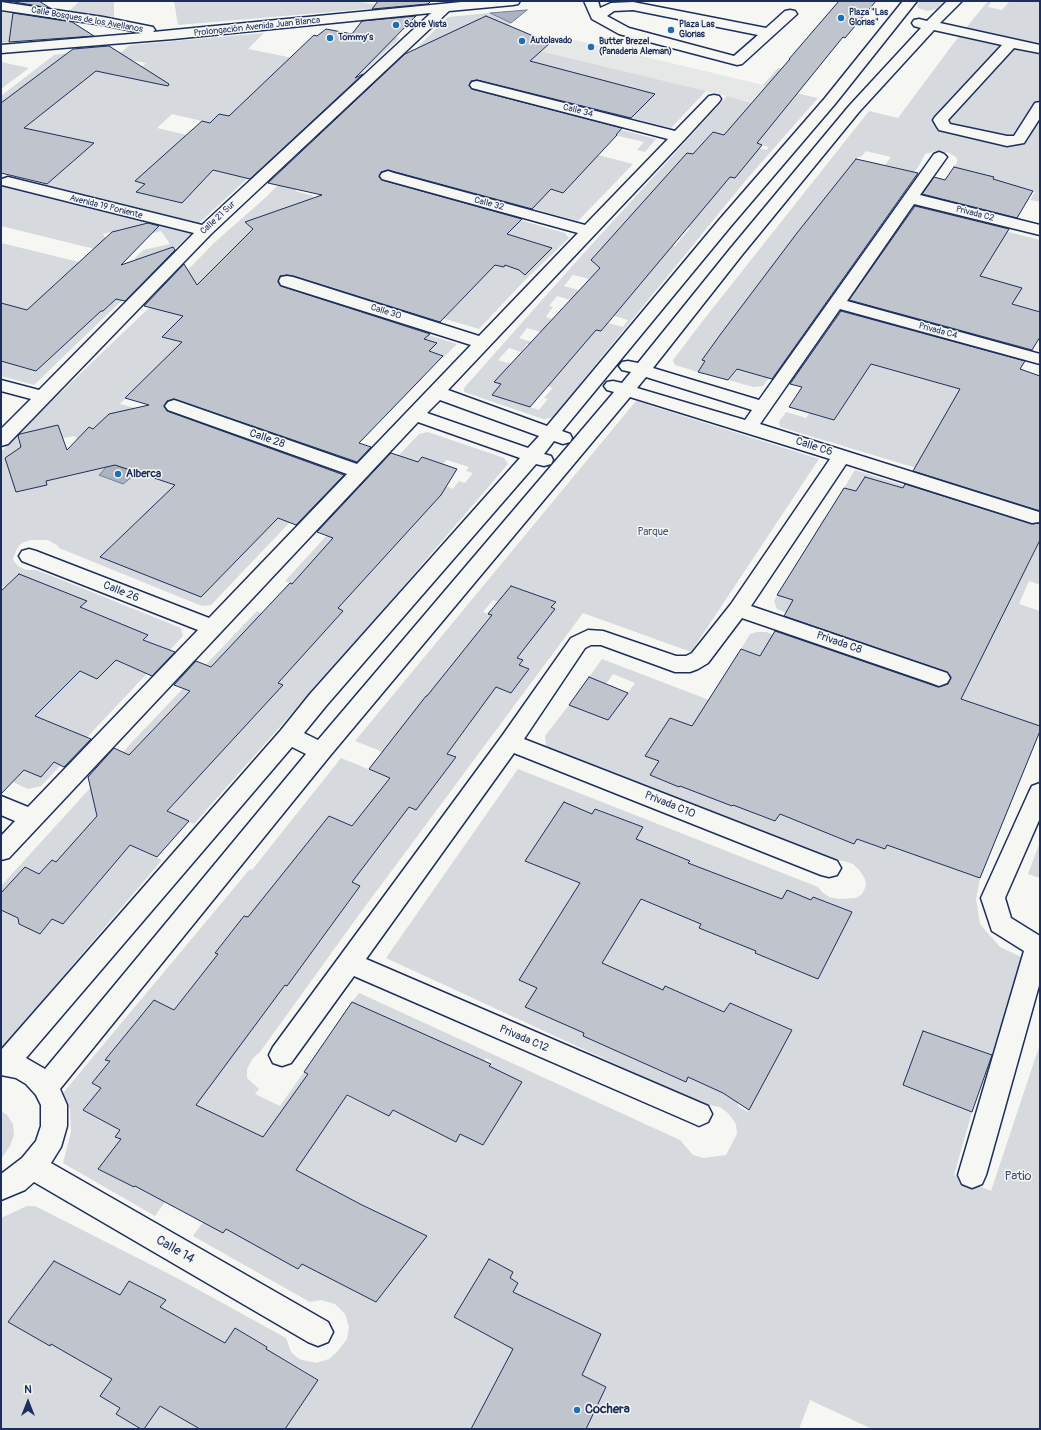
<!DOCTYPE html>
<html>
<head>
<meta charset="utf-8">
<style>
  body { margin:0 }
  #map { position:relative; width:1041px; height:1430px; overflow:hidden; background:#f6f6f2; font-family:Pangolin,sans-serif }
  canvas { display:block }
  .frame { position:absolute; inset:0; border:2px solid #1b2f5e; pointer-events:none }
  .north { position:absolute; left:8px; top:1382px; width:40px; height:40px; -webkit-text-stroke:3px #f6f6f2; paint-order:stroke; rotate:0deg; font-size:11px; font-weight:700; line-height:16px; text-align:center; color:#1b2f5e }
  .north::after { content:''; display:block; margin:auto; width:14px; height:18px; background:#1b2f5e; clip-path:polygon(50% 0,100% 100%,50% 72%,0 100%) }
</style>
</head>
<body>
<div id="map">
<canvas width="1041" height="1430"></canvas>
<div class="frame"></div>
<div class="north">N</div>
</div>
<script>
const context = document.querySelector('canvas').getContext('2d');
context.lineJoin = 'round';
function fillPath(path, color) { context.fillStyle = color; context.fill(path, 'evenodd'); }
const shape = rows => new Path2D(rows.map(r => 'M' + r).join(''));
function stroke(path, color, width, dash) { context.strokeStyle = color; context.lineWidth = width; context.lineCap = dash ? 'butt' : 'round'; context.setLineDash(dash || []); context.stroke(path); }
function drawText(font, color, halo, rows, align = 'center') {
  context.font = font + ' Pangolin,sans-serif'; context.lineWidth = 3; context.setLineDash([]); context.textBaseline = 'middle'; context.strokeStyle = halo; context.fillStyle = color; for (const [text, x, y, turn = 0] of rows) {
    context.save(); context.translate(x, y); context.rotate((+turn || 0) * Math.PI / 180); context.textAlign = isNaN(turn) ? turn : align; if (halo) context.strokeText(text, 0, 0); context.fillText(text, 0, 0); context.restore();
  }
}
fillPath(shape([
  [558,36,763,85,786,90,771,107,541,51]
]), '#e6e7e7');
fillPath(shape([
  [80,1,114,1,114,17,69,11],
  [174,1,354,1,389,7,178,25],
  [920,1,943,1,937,9,927,11,918,8,917,5],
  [988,1,992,1,988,7,1002,10,1010,1,1040,1,1040,202,1030,200,1035,192,954,167,957,162,957,158,950,153,936,151,925,154,920,164,763,386,753,387,729,380,901,169,885,165,891,157,866,151,861,157,858,157,702,360,705,361,698,372,675,365,673,360,705,318,869,111,898,118,953,44],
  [1,12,42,18,10,35,9,42,1,43],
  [490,13,511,23,496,39,536,50,706,91,671,128,581,105,579,74,563,70,476,77,461,87,656,139,645,152,637,150,644,142,602,132,560,149,595,158,598,155,633,164,578,221,383,167,374,178,565,233,569,238,523,282,479,329,295,274,280,276,276,286,293,292,457,344,444,357,432,353,423,357,436,343,413,336,391,368,423,378,381,420,167,397,126,448,123,484,137,473,290,522,211,605,202,606,59,548,58,546,48,540,30,540,22,543,18,547,14,556,13,560,18,566,26,570,36,570,52,576,181,628,183,636,170,650,143,640,147,636,80,607,86,602,43,584,18,575,5,587,1,586,1,452,17,434,150,307,183,316,163,337,193,345,269,265,227,254,194,289,174,284,214,243,265,198,448,17],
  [309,176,353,176,322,208,305,204,314,196,295,191],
  [531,241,545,246,521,270,505,265,504,267,493,264,527,246],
  [474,286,455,307,439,302],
  [148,376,171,382,143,410,120,404],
  [58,425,63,438,75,436,77,440,89,427,118,436,99,456,88,471,70,476,68,472,44,476,21,447,17,435],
  [139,519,158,526,136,571,100,557],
  [368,32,400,38,357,78,352,77,243,103,229,116,219,114,210,123,172,114,157,128,204,139,178,162,248,178,198,224,44,187,94,143,69,138,1,147,51,106,1,107,1,96,54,55,68,53,53,64,87,72,93,73,96,71,129,78,146,63,115,57,130,45,264,33,248,49,293,58,348,33],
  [1,62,29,68,1,89],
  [778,68,810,75,795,93,818,98,746,180,552,418,543,419,464,392,464,388,574,264,727,96,752,103,746,111,777,119,784,110,771,107,786,90,763,85],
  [712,132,769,147,766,150,754,147,677,224,690,228,675,246,669,245,604,313,628,320,623,327,608,323,602,331,596,330,588,339,545,327,552,319,546,317,553,307,549,306,557,296,574,301,589,293,564,286,573,275,590,279,605,263,592,259,601,248,609,250,617,231,628,218,649,224,718,144,705,141],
  [527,328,579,343,548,386,553,388,544,398,548,399,539,410,492,395,518,366,498,360,509,348,521,352,527,344,535,346,538,344,519,338],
  [1,186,192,233,157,265,134,259,143,250,170,244,161,231,153,233,150,228,130,233,126,228,103,234,115,254,1,226],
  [966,221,1040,240,1040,312,994,299,903,239,985,268,1001,242],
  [1,243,79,262,53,286,64,301,103,311,138,277,144,279,34,385,1,376],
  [872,363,892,368,892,370,960,389,988,435,941,421,919,461,1026,501,780,427,779,422,786,412,806,418,813,408,817,409,814,415,834,420],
  [636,401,819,459,691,652,583,613,358,916,260,1052,253,1058,247,1069,247,1078,259,1089,255,1094,280,1106,304,1072,312,1075,309,1079,389,1116,393,1110,455,1142,460,1134,483,1145,522,1082,489,1066,492,1061,486,1058,484,1061,352,1002,359,993,680,1140,693,1155,704,1158,726,1155,737,1134,736,1124,729,1114,720,1107,700,1103,386,958,518,769,818,887,822,892,829,897,839,899,856,898,862,894,866,886,865,879,860,871,853,864,844,861,828,860,546,747,545,736,569,705,608,720,635,683,613,674,606,684,589,677,602,659,709,700,721,680,761,694,796,652,768,642,760,656,741,649,750,634,757,632,766,632,854,663,941,697,960,673,820,626,777,609,774,601,824,518,919,549,1014,562,1028,566,1040,540,1040,585,1029,581,1019,604,1040,611,1040,726,961,699,934,751,1020,781,1008,810,957,792,763,752,670,718,645,755,659,761,650,775,679,787,692,766,699,793,732,806,742,788,746,810,775,821,780,814,805,824,831,829,828,834,854,844,857,839,885,849,887,845,980,878,976,899,980,924,1000,947,1023,958,992,1055,923,1031,903,1086,972,1112,954,1175,991,1191,1040,1044,1040,1429,872,1429,810,1400,799,1429,586,1429,606,1387,582,1375,601,1334,530,1300,510,1337,517,1341,471,1429,285,1429,318,1379,284,1359,272,1377,254,1367,267,1346,235,1328,213,1361,193,1325,160,1307,165,1300,129,1281,114,1303,112,1379,101,1396,120,1408,116,1414,141,1429,1,1429,1,1218,27,1206,35,1206,179,1279,286,1338,291,1352,299,1359,316,1363,329,1359,336,1353,347,1339,349,1327,345,1314,335,1304,321,1300,310,1302,193,1236,203,1222,223,1233,229,1223,270,1253,298,1269,316,1242,337,1282,376,1302,426,1236,362,1205,320,1182,310,1196,263,1137,165,1202,155,1216,63,1163,71,1132,70,1109,63,1093,250,869,252,870,341,758,390,778,377,795,416,810,456,757,447,754,472,721,464,711,426,696,383,752,355,741],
  [511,586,555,602,551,607,555,609,549,617,530,630,483,612,493,600,498,602],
  [472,641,523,660,519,665,529,669,511,693],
  [564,802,586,824,596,809,643,827,623,860,638,904,622,930,565,906,580,883,525,861],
  [329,816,384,840,371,857,362,853,343,879,360,886,315,947,296,957,298,971,287,986,262,974,218,1075,134,1187,98,1169,121,1139,115,1137,120,1130,83,1110,90,1102,115,1096,92,1083,110,1061,106,1060,154,1024,140,1017,154,1000,174,1010,189,991,222,956,215,952,244,916,250,918],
  [665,859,689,861,686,867,768,927,811,900,813,897,852,912,818,979,755,953,759,944,741,945,699,928,702,921,672,909,670,911,642,900],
  [543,944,663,990,666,986,724,1012,730,1003,792,1029,748,1112,739,1107,737,1102,723,1093,688,1077,686,1082,583,1036,587,1028,537,988,520,980],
  [489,1259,513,1272,509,1278,518,1283,487,1335,454,1317],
  [54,1261,84,1277,85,1298,50,1346,8,1322],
  [428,432,504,458,508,464,377,617,194,824,167,811,282,685,278,683,294,666,269,656,320,636,343,611,328,605,446,486,453,489,459,481,465,483,473,473,466,471,469,467,447,460,443,464,422,457,418,462,398,456,419,434],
  [855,470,1014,520,865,477,856,491,844,488],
  [361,498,320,570,308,566,292,584,285,581],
  [257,611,273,618,191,691,174,731,158,724,139,744,94,803,97,815,88,826,162,860,1,1049,1,910,18,918,19,924,40,934,52,919,63,924,99,882,52,860,40,872,46,877,25,867,1,893,1,886,133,741],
  [1,644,80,671,97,679,116,660,135,669,156,664,41,786,28,789,13,782,24,770,41,776,81,735,43,719,31,731],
  [1040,842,1040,878,1028,874],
  [1,1111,7,1115,13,1124,14,1135,10,1146,1,1159],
  [160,1406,207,1429,144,1429]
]), '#d6d9dd');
const water = shape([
  [527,10,511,23,490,13,527,10],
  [110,463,137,473,123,484,99,475,110,463]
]);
fillPath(water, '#abb2c0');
stroke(water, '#717e99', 1);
const building = shape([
  [14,1,39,1,50,8,14,2,14,1],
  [378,1,431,1,428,4,372,9,378,1],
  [839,1,876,1,845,38,843,37,757,143,762,145,735,178,730,177,601,331,596,330,530,407,492,395,501,384,494,382,600,268,591,260,687,153,693,154,713,132,724,135,790,59,789,59,839,1],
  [13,13,72,22,94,36,9,42,13,13],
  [416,16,355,78,363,74,250,179,213,170,182,203,136,192,145,184,135,181,202,121,210,123,219,114,229,116,314,35,317,36,326,29,352,34,362,21,416,16],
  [486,16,550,43,530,61,655,94,631,118,477,80,471,81,469,86,472,89,622,128,616,135,617,135,563,193,551,189,532,209,388,170,381,172,379,177,382,180,522,219,507,234,552,248,525,275,519,270,505,265,504,267,495,265,440,322,293,276,287,275,280,276,278,282,281,286,430,334,424,339,437,343,429,351,443,356,359,443,371,447,357,462,174,399,167,401,164,406,167,411,344,475,296,525,278,518,201,597,100,557,175,485,115,465,46,481,47,485,16,492,5,458,21,447,18,436,20,434,58,425,67,450,89,427,93,429,109,414,149,405,125,398,182,342,162,337,183,316,144,306,184,264,197,285,253,229,245,222,322,195,268,183,405,54,486,16],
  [109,46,169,84,168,86,96,71,24,128,94,143,47,184,1,173,1,103,73,49,109,46],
  [856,159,918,173,772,379,737,369,728,380,698,372,705,361,702,360,720,335,797,233,856,159],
  [954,167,994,177,993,179,1033,191,1017,218,922,194,934,177,945,180,954,167],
  [915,206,1009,229,980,276,1022,288,1012,304,1040,312,1040,337,1032,350,849,300,915,206],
  [148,223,159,226,121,265,173,247,175,250,125,301,116,299,103,311,101,311,36,371,1,361,1,303,27,310,112,232,148,223],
  [841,311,1025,361,1020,369,1040,376,1040,511,913,471,960,389,871,364,834,420,789,407,802,387,790,384,841,311],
  [391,453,418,462,422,457,457,469,441,495,338,608,343,611,278,683,283,685,167,811,189,821,157,857,130,845,63,924,52,919,40,934,19,924,18,918,1,910,1,893,25,867,39,874,52,860,56,862,97,816,88,777,114,748,129,755,190,691,174,685,196,661,211,667,290,583,292,584,333,538,317,532,391,453],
  [865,477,903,488,905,484,1032,524,1040,523,1040,540,961,699,1040,726,1040,731,980,878,887,845,885,849,857,839,854,844,780,814,775,821,733,805,732,806,680,786,679,787,650,775,659,761,645,756,670,718,692,726,741,649,760,656,775,631,938,687,948,684,951,677,947,672,784,616,793,600,777,595,844,488,856,491,865,477],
  [19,574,87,601,80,607,148,635,143,640,175,652,152,676,116,660,97,679,80,671,35,716,91,739,64,767,54,762,41,777,24,770,1,794,1,591,19,574],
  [511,586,556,602,551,607,555,609,517,658,523,660,519,665,529,669,511,693,496,687,447,754,456,757,416,810,409,807,352,882,360,886,287,986,285,985,196,1105,263,1137,308,1074,304,1072,352,1002,491,1064,489,1066,522,1082,483,1145,460,1134,456,1142,393,1110,389,1116,347,1095,296,1170,362,1205,427,1236,376,1302,302,1264,298,1269,226,1229,223,1233,135,1186,134,1187,98,1169,121,1139,115,1137,120,1130,83,1110,101,1088,92,1083,110,1061,105,1060,154,1000,174,1010,218,954,215,953,244,916,248,917,329,816,352,826,390,778,369,769,426,696,427,696,492,615,488,614,511,586],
  [589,677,628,693,608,720,569,705,589,677],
  [564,802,592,814,595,809,643,827,636,839,690,861,688,863,782,899,787,890,811,900,813,897,852,912,818,979,755,953,756,951,699,928,701,924,641,899,602,963,663,990,665,986,724,1012,730,1003,792,1030,749,1110,723,1093,688,1077,686,1082,583,1036,584,1033,525,1007,537,988,519,980,580,883,525,861,564,802],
  [923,1031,992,1055,972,1112,903,1085,923,1031],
  [489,1259,513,1272,510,1278,518,1283,513,1292,601,1334,582,1375,606,1387,586,1429,471,1429,513,1349,454,1317,489,1259],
  [54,1261,120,1295,129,1281,166,1300,160,1307,225,1343,235,1328,267,1347,266,1349,318,1380,285,1429,200,1429,160,1406,144,1429,141,1429,116,1414,120,1408,100,1396,112,1379,51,1344,50,1346,8,1322,54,1261]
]);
fillPath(building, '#c0c4cd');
stroke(building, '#1b2f5e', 1);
const minor = shape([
  [472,1,520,1,518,4,513,5,449,11,211,234,8,444,1,446,1,429,31,399,1,391,1,380,39,390,194,233,2,185,1,181,2,179,8,177,202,225,431,13,173,39,1,53,1,45,143,33,103,25,1,10,1,2,103,17,153,27,155,30,153,32,472,1],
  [584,1,598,1,600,8,611,3,633,2,766,28,785,11,790,10,795,11,797,14,742,64,737,65,619,34,592,19,584,1],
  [633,10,758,35,734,56,629,28,607,16,614,11,633,10],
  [903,1,917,1,835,104,731,226,562,431,570,434,572,438,570,442,563,444,554,441,544,454,551,456,553,460,551,464,544,466,536,464,326,706,304,733,318,740,614,392,607,390,604,386,607,382,613,381,622,383,631,372,622,370,619,366,622,362,628,361,638,363,730,249,849,106,921,28,914,26,912,23,914,20,919,19,927,21,947,1,962,1,940,23,1040,45,1040,53,1014,48,948,120,950,124,1007,136,1014,136,1035,103,1040,102,1040,118,1024,143,1007,146,939,130,937,127,933,120,935,117,1002,45,934,30,859,112,742,255,653,368,759,400,934,154,939,152,944,154,947,157,920,195,1040,225,1040,235,914,204,847,301,1040,354,1040,364,840,309,760,424,1039,512,1039,522,1032,523,846,464,751,606,947,673,950,678,947,683,939,686,931,683,742,618,708,663,698,669,690,672,675,672,601,645,591,645,585,648,524,739,837,861,841,868,837,875,829,877,821,875,514,753,366,959,708,1106,712,1114,708,1122,699,1126,690,1122,354,976,291,1063,282,1066,273,1063,269,1055,273,1047,502,736,571,638,588,630,603,631,676,656,686,656,692,653,731,604,830,459,630,397,329,757,60,1089,67,1105,67,1126,61,1147,51,1163,328,1322,333,1332,328,1342,318,1346,308,1342,34,1182,25,1190,1,1200,1,1174,22,1158,36,1141,41,1126,41,1105,36,1095,26,1084,16,1078,1,1075,1,1050,281,730,310,694,520,458,418,422,40,825,9,858,1,860,1,836,15,821,1,815,1,796,28,807,198,630,22,561,19,556,22,551,29,549,36,551,209,618,347,474,168,410,165,406,168,402,174,400,180,402,357,464,471,345,281,285,279,281,281,277,287,276,293,277,479,336,578,233,382,179,380,176,382,173,388,171,394,173,585,225,668,139,472,88,470,85,472,82,477,81,675,131,709,96,714,95,719,96,721,99,719,102,684,140,448,390,547,426,719,220,825,98,903,1],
  [646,377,752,410,745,420,637,388,646,377],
  [440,400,539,436,528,448,427,413,440,400],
  [292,747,306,754,45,1069,26,1058,292,747],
  [1040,783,1040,818,1005,898,1011,918,1040,936,1040,982,986,1175,982,1184,972,1188,962,1184,958,1175,1024,951,992,931,981,898,1029,792,1032,786,1040,783]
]);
stroke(minor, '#1b2f5e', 3);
fillPath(minor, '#f6f6f2');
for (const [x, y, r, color] of [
  [841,18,4,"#1f6fb2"],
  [396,25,4,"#1f6fb2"],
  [671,30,4,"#1f6fb2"],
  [330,38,4,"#1f6fb2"],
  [522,41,4,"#1f6fb2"],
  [591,47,4,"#1f6fb2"],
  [118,474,4,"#1f6fb2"],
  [577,1410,4,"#1f6fb2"]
]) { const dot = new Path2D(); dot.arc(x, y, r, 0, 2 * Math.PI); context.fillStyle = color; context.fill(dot); stroke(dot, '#f6f6f2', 1.5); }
drawText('bold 9px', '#1b2f5e', '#f6f6f2', [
  ["Plaza \"Las",849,13],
  ["Glorias\"",849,23],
  ["Sobre Vista",404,25],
  ["Plaza Las",679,25],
  ["Glorias",679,35],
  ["Tommy´s",338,38],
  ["Autolavado",530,41],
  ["Butter Brezel",599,42],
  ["(Panaderia Aleman)",599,52]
], 'left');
drawText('9px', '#1b2f5e', '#f6f6f2', [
  ["Calle Bosques de los Avellanos",87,20,10],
  ["Prolongación Avenida Juan Blanca",257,27,-6],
  ["Calle 34",578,111,14],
  ["Calle 32",489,204,15],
  ["Avenida 19 Poniente",106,207,14],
  ["Privada C2",975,214,14],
  ["Calle 21 Sur",218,218,-43],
  ["Calle 30",386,312,17],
  ["Privada C4",938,331,15]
]);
drawText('11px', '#1b2f5e', '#f6f6f2', [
  ["Calle 28",267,439,19],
  ["Calle C6",814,447,18],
  ["Calle 26",121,592,22],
  ["Privada C8",839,643,19],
  ["Privada C10",670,805,22],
  ["Privada C12",524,1039,23]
]);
drawText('bold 11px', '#1b2f5e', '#f6f6f2', [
  ["Alberca",126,474]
], 'left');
drawText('11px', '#405177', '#f6f6f2', [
  ["Parque",653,532]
]);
drawText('13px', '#405177', '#f6f6f2', [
  ["Patio",1018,1177]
]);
drawText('13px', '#1b2f5e', '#f6f6f2', [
  ["Calle 14",175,1250,30]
]);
drawText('bold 13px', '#1b2f5e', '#f6f6f2', [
  ["Cochera",585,1410]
], 'left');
</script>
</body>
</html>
